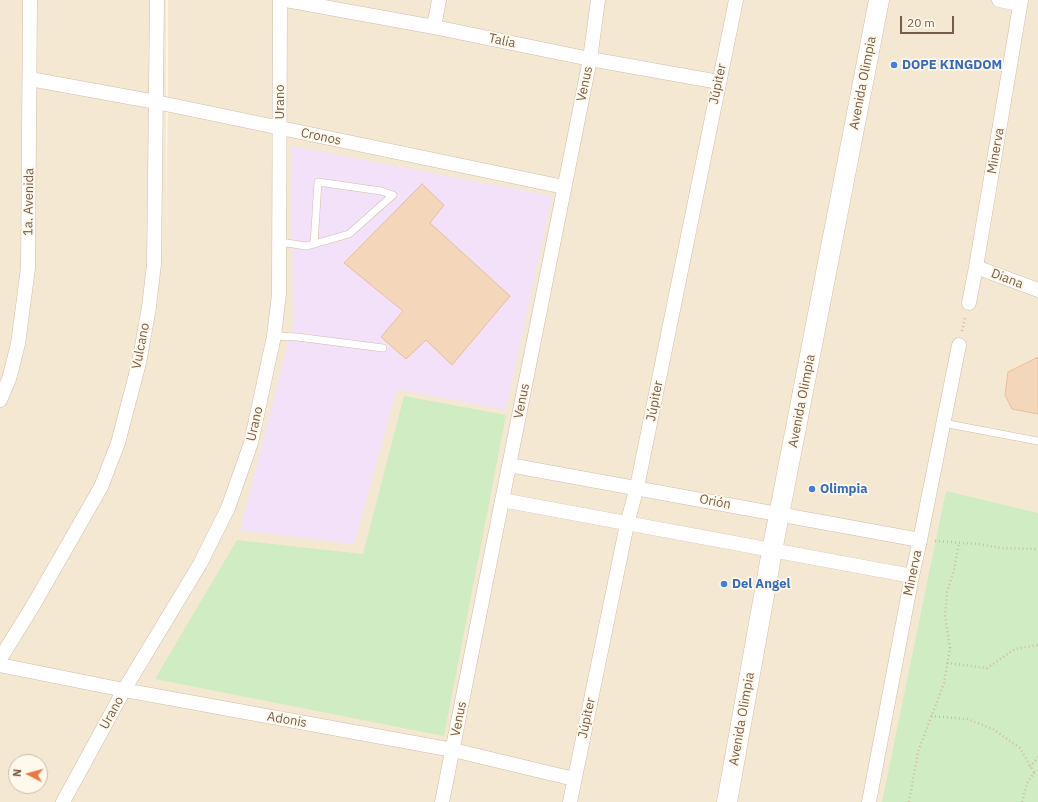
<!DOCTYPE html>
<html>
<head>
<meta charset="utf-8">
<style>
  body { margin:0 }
  #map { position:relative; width:1038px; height:802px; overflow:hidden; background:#fdf6e5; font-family:"IBM Plex Sans",sans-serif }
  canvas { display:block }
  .north { position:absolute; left:8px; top:754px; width:40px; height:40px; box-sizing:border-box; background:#fff9ec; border:1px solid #c9bbaa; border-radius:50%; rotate:276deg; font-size:11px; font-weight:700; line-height:16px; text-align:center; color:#775d48 }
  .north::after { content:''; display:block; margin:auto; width:14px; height:18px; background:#ec7944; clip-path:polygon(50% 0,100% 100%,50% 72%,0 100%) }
  .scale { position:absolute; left:900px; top:16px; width:54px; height:18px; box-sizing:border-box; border:2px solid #775d48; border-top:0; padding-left:5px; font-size:12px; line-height:14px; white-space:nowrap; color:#775d48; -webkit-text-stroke:3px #fff9ec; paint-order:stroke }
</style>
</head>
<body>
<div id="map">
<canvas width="1038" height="802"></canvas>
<div class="north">N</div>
<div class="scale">20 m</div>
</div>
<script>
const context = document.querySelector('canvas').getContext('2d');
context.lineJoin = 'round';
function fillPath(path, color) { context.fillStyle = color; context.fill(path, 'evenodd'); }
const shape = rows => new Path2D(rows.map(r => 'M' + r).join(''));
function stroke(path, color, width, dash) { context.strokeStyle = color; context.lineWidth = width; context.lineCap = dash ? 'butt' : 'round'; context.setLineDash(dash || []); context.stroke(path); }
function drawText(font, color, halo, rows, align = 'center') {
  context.font = font + ' "IBM Plex Sans",sans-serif'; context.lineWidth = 3.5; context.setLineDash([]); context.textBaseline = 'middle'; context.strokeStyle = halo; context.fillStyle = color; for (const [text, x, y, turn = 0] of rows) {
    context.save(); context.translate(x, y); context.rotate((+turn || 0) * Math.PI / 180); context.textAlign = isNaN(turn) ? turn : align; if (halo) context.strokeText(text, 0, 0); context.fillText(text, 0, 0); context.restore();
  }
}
fillPath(shape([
  [0,0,166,0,166,230,168,87,168,0,1038,0,1038,802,0,802],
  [16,762,40,762,40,786,16,786]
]), '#f5e8d3');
fillPath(shape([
  [291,146,552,196,506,410,397,389,354,544,240,530,293,324]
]), '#f3e1fa');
fillPath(shape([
  [404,396,506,415,444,736,155,679,237,540,363,554],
  [946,491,1038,513,1038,802,882,802]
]), '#cfecc2');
const building = shape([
  [422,184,444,205,430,223,510,296,452,365,426,340,406,359,381,337,403,311,344,263,422,184],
  [1038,357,1038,414,1012,409,1005,395,1008,372,1038,357]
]);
fillPath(building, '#f4d7bb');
stroke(building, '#e7bf9a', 1);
const lane = shape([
  [280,242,306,246,314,244,349,234,393,195,381,191,318,182,314,244],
  [274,336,297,337,383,348],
  [943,423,1038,441]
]);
const street = shape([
  [286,0,434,27,590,59,719,82],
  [999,0,1020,4],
  [434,27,439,0],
  [30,79,156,102,564,187],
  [976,267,1038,290],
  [969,303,976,267,1021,0],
  [0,400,9,379,18,344,28,268,30,0],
  [509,465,920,540],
  [502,500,912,576],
  [0,659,34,604,101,487,118,443,139,363,149,307,154,264,157,0],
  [0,665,124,690,453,750,574,779],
  [63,802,124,690,200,564,228,508,251,443,274,336,279,294,280,0],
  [442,802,590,59,598,0],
  [570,802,627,524,637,487,736,0],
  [869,802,912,576,920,540,959,345]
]);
const secondary = shape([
  [727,802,772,551,879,0]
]);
stroke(lane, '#cfbeaa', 8);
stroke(street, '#cfbeaa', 15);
stroke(secondary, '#d3bfa7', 21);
stroke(shape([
  [962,331,965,318],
  [935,541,978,544,1002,548,1038,549],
  [947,663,987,668,1015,649,1038,645],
  [931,716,967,719,993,729,1020,748,1034,773],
  [1030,767,1038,757],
  [909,802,918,752,944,683,950,648,945,616,947,592,954,570,959,543],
  [1022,802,1027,783,1034,773,1038,772]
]), '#d9ba9e', 2.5, [1, 3]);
stroke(lane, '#fff', 7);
stroke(street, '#fff', 14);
stroke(secondary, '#fff', 20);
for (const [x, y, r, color] of [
  [894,65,4,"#3f7fe0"],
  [812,489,4,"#3f7fe0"],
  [724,584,4,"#3f7fe0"]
]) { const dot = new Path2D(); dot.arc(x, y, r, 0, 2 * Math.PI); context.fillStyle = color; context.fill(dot); stroke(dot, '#fff9ec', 1.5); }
drawText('13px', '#775d48', '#fff9ec', [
  ["Talía",502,41,12],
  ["Avenida Olimpia",863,83,-79],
  ["Venus",585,84,-78],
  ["Júpiter",718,84,-78],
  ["Urano",280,102,-90],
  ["Cronos",321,137,12],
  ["Minerva",996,151,-80],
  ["1a. Avenida",29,202,-89],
  ["Diana",1007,279,21],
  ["Vulcano",141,346,-79],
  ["Venus",522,401,-79],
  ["Júpiter",655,401,-79],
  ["Avenida Olimpia",802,401,-79],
  ["Urano",255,424,-77],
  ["Orión",715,502,11],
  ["Minerva",913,573,-78],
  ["Urano",112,713,-61],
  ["Júpiter",587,718,-78],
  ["Venus",459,719,-79],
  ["Avenida Olimpia",742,719,-80],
  ["Adonis",287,720,10]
]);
drawText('bold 13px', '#366cbe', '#fff9ec', [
  ["DOPE KINGDOM",902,65],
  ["Olimpia",820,489],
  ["Del Angel",732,584]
], 'left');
</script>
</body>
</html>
